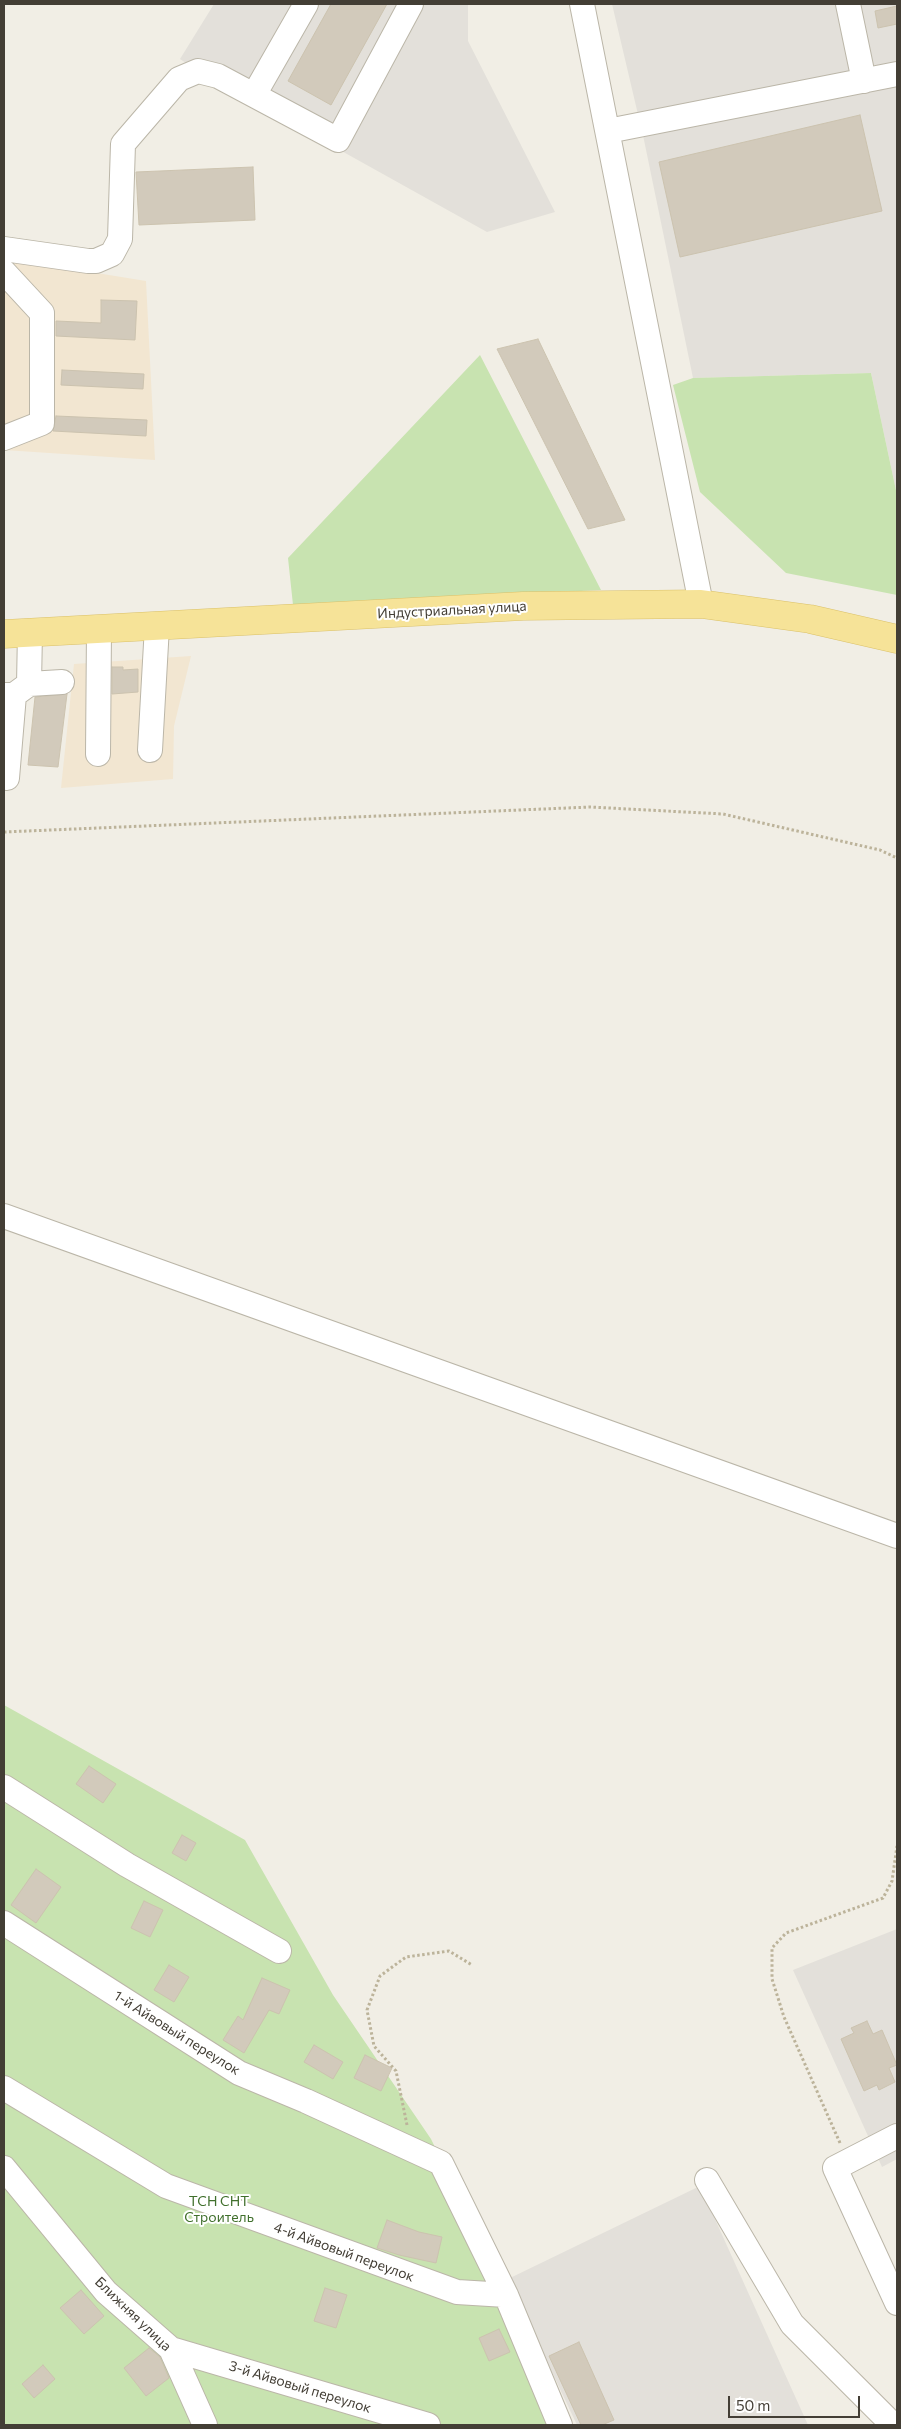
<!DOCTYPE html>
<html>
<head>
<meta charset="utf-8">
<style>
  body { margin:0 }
  #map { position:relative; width:901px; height:2429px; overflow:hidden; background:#f1eee5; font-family:Commissioner,sans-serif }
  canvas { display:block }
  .frame { position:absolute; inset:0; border:5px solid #433e35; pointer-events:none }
  .scale { position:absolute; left:728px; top:2396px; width:132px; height:22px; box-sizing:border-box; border:2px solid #433e35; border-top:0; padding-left:6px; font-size:15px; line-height:18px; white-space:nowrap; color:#433e35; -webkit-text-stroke:4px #fff; paint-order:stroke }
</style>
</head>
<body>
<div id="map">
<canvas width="901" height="2429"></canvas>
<div class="frame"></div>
<div class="scale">50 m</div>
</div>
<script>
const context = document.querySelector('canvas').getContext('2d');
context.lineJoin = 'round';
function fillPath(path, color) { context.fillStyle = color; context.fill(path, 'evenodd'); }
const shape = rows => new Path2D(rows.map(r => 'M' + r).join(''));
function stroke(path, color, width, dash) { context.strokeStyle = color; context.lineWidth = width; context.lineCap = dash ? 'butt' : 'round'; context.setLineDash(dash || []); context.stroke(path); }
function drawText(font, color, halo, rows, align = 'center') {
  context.font = font + ' Commissioner,sans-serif'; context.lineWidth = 4; context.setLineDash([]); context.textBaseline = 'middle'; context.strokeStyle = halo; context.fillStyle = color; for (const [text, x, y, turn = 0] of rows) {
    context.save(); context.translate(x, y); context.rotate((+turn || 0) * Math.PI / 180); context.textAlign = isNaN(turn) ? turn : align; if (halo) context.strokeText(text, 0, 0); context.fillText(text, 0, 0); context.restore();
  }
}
fillPath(shape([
  [4,258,146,281,155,460,4,450],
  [191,656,174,726,173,779,61,788,74,664]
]), '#f2e6d1');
fillPath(shape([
  [214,4,468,4,468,41,555,212,487,232,198,71,180,59],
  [612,4,897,4,897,495,871,373,693,378,644,140],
  [897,1929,897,2159,882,2167,793,1970],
  [700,2186,808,2425,577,2425,508,2279]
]), '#e3e0da');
fillPath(shape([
  [480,355,601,590,293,605,288,558],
  [871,373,897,495,897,595,786,573,700,492,673,385,693,378],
  [4,1705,245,1840,333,1995,431,2139,570,2425,4,2425]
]), '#c8e3b0');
const building = shape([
  [331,4,387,4,331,105,288,81,331,4],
  [897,6,897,24,878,28,875,11,897,6],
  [860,115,882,211,680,257,659,162,860,115],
  [253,167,255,220,139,225,136,172,253,167],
  [101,300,137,301,135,340,56,336,56,321,101,323,101,300],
  [538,339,625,520,588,529,497,349,538,339],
  [62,370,144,374,143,389,61,385,62,370],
  [56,416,147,420,146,436,53,431,56,416],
  [112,667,123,667,123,670,138,669,138,692,112,694,112,667],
  [67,694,58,767,28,765,35,697,67,694],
  [89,1766,116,1784,103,1803,76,1784,89,1766],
  [182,1835,196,1843,186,1861,172,1853,182,1835],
  [36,1869,61,1887,36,1923,11,1905,36,1869],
  [144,1901,163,1910,150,1937,131,1928,144,1901],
  [169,1965,189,1977,174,2002,154,1990,169,1965],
  [262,1978,290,1990,279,2014,269,2010,244,2053,223,2040,238,2016,243,2020,262,1978],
  [867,2021,873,2034,882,2030,897,2065,889,2068,895,2082,879,2090,877,2085,864,2091,841,2039,854,2033,851,2028,867,2021],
  [314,2045,343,2062,333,2079,304,2062,314,2045],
  [365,2055,392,2068,381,2091,354,2078,365,2055],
  [387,2220,419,2232,442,2237,436,2263,399,2255,377,2248,387,2220],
  [325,2288,347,2295,336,2328,314,2321,325,2288],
  [81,2290,104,2316,84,2334,60,2308,81,2290],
  [499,2329,510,2352,489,2361,479,2338,499,2329],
  [579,2342,614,2420,602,2425,581,2425,549,2356,579,2342],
  [149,2348,160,2357,169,2378,146,2396,124,2368,149,2348],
  [43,2365,55,2379,34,2398,22,2384,43,2365]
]);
fillPath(building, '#d2cabb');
stroke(building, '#ccc3af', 1);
const minor = shape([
  [582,4,701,604],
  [848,4,864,81],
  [254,95,306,4],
  [608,131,897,74],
  [4,249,88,261,96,261,112,254,120,239,123,144,179,79,198,71,218,76,338,140,411,4],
  [4,272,42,313,42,423,4,438],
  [29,684,62,682],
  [4,695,14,695,29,684,30,632],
  [150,750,157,626],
  [98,754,99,629],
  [7,778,14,695],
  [4,1216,897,1536],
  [4,1787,127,1865,279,1951],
  [4,1923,239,2073,306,2101,441,2163,506,2295,560,2425],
  [4,2088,166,2186,457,2292,506,2295],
  [897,2136,835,2168,897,2303],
  [4,2168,106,2292,171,2349,205,2425],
  [707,2180,792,2324,893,2425],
  [171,2349,428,2425]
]);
const major = shape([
  [4,634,523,606,701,604,810,619,897,639]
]);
stroke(minor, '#bbb6a8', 26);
stroke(major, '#dac16a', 29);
stroke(shape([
  [4,832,590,807,723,814,880,850,897,858],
  [407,2125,396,2071,374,2046,367,2010,380,1976,406,1957,449,1951,472,1965],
  [840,2143,784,2017,772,1979,772,1948,786,1933,883,1898,892,1881,897,1846]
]), '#bcb39a', 3, [2.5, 2.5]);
stroke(minor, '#fff', 24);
stroke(major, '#f6e398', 28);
drawText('14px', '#433e35', '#fff', [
  ["Индустриальная улица",452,610,-3],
  ["1-й Айвовый переулок",177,2033,32],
  ["4-й Айвовый переулок",344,2252,20],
  ["Ближняя улица",133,2314,44],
  ["3-й Айвовый переулок",300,2387,17]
]);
drawText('14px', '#41702d', '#fff', [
  ["ТСН СНТ",219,2201],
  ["Строитель",219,2217]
]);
</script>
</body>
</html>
